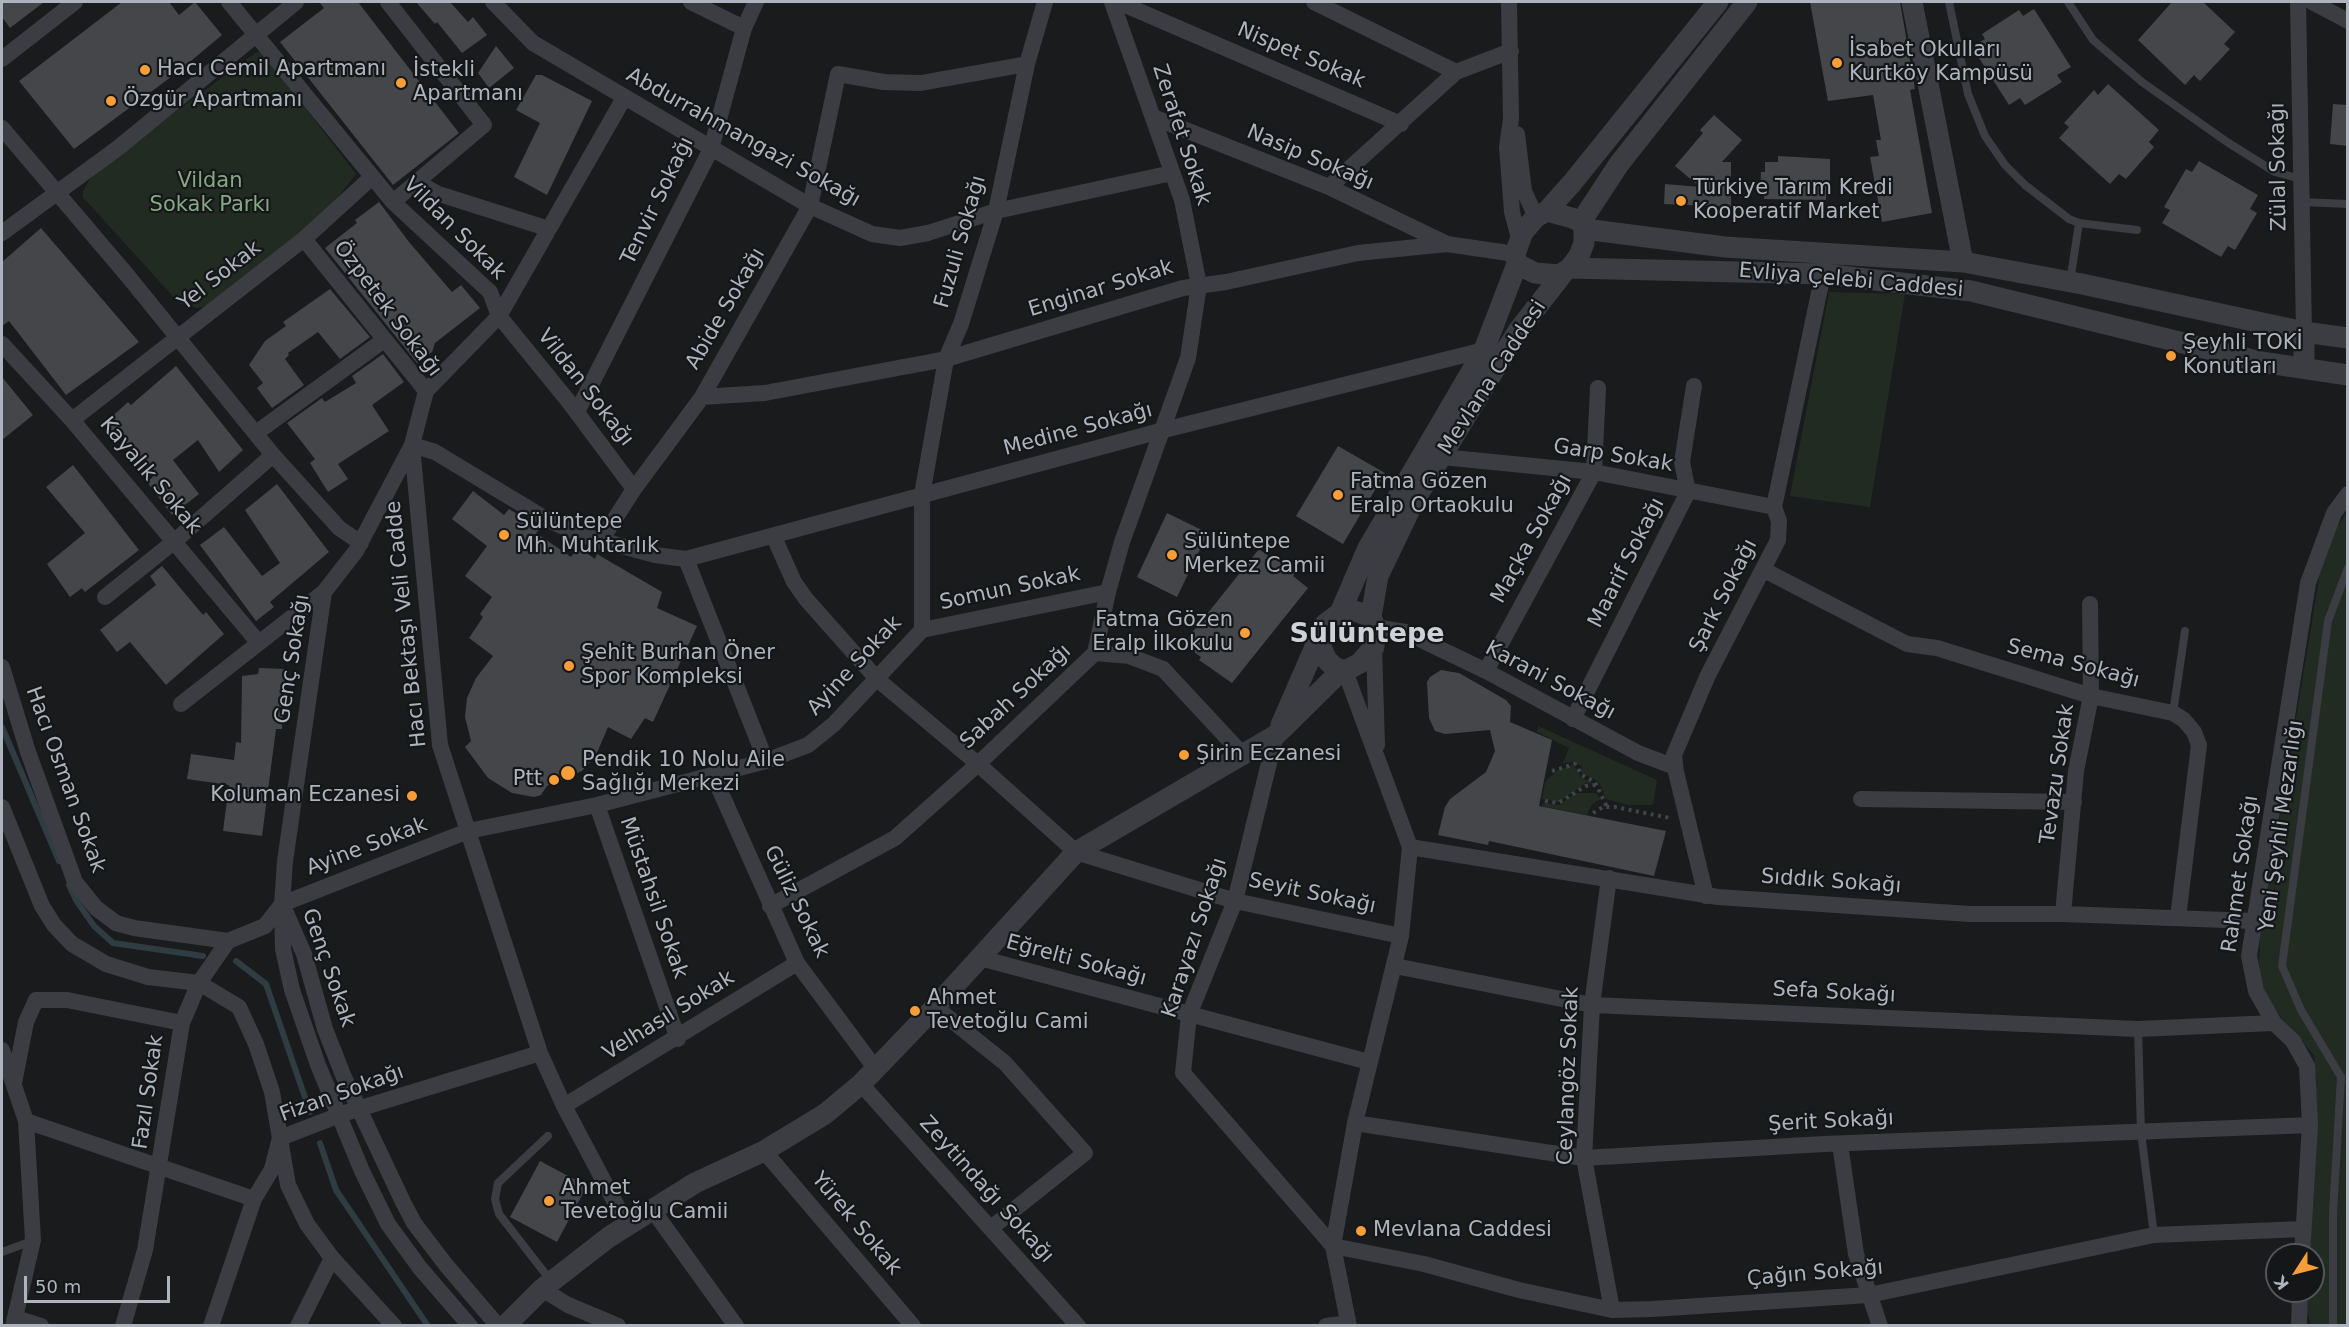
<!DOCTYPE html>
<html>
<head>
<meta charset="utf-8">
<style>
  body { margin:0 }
  #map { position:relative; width:2349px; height:1327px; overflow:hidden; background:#1a1b1d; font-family:"DejaVu Sans",sans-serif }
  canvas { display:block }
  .frame { position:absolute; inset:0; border:3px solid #adb4bd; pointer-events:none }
  .north { position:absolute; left:2265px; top:1243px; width:60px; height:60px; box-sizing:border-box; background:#151618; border:2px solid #52555a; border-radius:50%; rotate:234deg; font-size:16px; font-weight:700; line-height:24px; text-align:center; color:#adb4bd }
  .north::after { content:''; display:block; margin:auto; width:21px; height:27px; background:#f79e38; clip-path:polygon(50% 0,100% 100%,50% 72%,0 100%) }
  .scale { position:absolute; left:24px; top:1276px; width:146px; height:27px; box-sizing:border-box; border:3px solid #adb4bd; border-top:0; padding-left:8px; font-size:18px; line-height:21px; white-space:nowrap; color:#adb4bd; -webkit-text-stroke:4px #151618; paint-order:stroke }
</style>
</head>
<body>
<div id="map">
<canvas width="2349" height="1327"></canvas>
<div class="frame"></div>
<div class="north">K</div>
<div class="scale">50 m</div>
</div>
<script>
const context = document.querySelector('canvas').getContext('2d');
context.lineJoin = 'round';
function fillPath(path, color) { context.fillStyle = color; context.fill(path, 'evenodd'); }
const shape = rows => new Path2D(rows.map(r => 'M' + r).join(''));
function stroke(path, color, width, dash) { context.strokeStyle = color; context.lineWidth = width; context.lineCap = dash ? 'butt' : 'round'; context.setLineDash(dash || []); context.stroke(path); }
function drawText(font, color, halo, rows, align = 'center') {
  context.font = font + ' "DejaVu Sans",sans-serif'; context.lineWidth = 4.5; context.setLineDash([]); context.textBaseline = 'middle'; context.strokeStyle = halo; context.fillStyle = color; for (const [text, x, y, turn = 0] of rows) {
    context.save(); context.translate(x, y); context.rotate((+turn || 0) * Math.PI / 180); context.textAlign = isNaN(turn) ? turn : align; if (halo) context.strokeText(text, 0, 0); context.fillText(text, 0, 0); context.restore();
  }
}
fillPath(shape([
  [257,52,263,53,356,174,334,202,300,234,209,305,199,308,188,307,178,302,91,206,83,198,83,191,90,179,149,131],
  [1829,292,1905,294,1870,507,1790,496],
  [2347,512,2347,1325,2311,1325,2307,1311,2308,1291,2313,1291,2313,1255,2309,1255,2317,1114,2314,1055,2282,1019,2268,998,2260,982,2259,962,2260,936,2320,573,2337,527],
  [1538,726,1657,780,1653,805,1628,805,1606,799,1599,782,1580,772,1582,766,1574,762,1563,763,1569,748,1537,732],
  [1573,765,1581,777,1594,784,1586,783,1559,802,1542,799,1545,782,1558,770],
  [1575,793,1596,793,1601,799,1592,804,1587,815,1542,806,1543,803,1560,805]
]), '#222b22');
stroke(shape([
  [2,727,59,861],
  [69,885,76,900,94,926,113,943,203,956],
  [236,961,266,984,310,1112],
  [320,1143,336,1190,428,1326]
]), '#2f3c42', 6);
fillPath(shape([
  [2,2,44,2,10,28,2,17],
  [122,2,169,2,179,15,195,2,222,35,179,71,74,149,19,81],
  [319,2,358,2,459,133,393,185,280,42,324,8],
  [416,2,450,2,468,22,473,17,487,35,462,53,437,22,435,24],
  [1810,2,1900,2,1915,89,1910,90,1932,213,1882,222,1870,157,1879,156,1876,140,1881,140,1873,95,1828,101],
  [2172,2,2203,2,2235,32,2224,44,2230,49,2200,81,2194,75,2185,85,2138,40],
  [2034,9,2071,67,2057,75,2062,82,2025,105,2020,98,2009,105,1972,47,1985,39,1982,34,2019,10,2023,16],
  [496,46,514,68,489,88,478,73],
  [536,75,542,75,592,101,547,195,514,177,540,123,516,110],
  [2108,84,2159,130,2149,142,2154,147,2126,179,2119,174,2110,184,2059,138,2069,127,2064,123,2094,90,2098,95],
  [2333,104,2348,105,2348,146,2330,144],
  [1714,115,1742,140,1722,162,1731,162,1731,207,1664,204,1665,184,1700,187,1675,166,1703,133,1700,130],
  [1778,156,1830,159,1830,191,1826,191,1826,200,1764,199,1764,189,1760,189,1761,172,1765,172,1765,162,1778,162],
  [2199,161,2258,195,2250,209,2257,213,2235,250,2228,246,2221,257,2162,223,2170,210,2164,207,2186,169,2192,172],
  [379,202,409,242,452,292,461,285,480,308,435,343,432,352,417,363,325,248,357,223,355,220],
  [41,228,139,342,66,395,9,321,2,326,2,262],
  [330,289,370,337,340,359,318,332,288,353,289,355,285,359,304,385,272,408,257,388,263,383,249,365,265,341,286,326,283,322],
  [383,354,404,382,372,405,389,431,338,464,348,479,328,492,310,463,315,459,287,423,322,398,325,402,356,383,352,376],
  [176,366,243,450,219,472,198,440,173,460,199,494,172,515,147,482,153,477,105,423,128,402,131,405],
  [2,377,33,415,2,440],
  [1338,446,1385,473,1343,544,1296,516],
  [73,465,139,550,85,592,82,588,70,597,47,564,85,533,46,487],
  [277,484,329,552,270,602,274,607,256,621,200,545,224,527,262,576,280,563,245,510],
  [473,491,504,515,509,509,540,528,536,533,571,557,578,547,595,559,597,554,662,592,657,608,697,626,653,722,645,718,631,739,608,727,596,755,582,771,547,786,541,795,534,797,512,793,488,778,465,747,471,741,465,717,467,698,476,678,493,656,469,638,483,617,480,614,492,597,465,576,487,546,452,519],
  [1167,513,1208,533,1177,597,1137,577],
  [1259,549,1274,560,1276,557,1296,572,1293,576,1308,588,1232,683,1199,660,1201,657,1183,644],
  [162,566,203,615,206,612,224,634,166,685,130,642,117,652,100,630,156,585,150,576],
  [259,668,286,669,282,729,276,729,262,836,223,831,229,785,187,779,191,754,234,760,236,742,241,743,242,676,258,674],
  [1441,670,1459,673,1506,700,1511,706,1510,722,1552,740,1539,806,1666,831,1654,876,1489,841,1488,845,1438,835,1445,807,1450,799,1486,772,1495,751,1490,730,1445,734,1435,731,1429,718,1427,682,1430,677],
  [540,1161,587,1186,557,1242,510,1217]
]), '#44464a');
stroke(shape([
  [1552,771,1575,764,1582,775,1595,782,1607,807],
  [1545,801,1558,803,1586,786,1596,785],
  [1593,813,1603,807,1615,807,1670,818]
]), '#414449', 4, [3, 4.5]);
stroke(shape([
  [1949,2,1968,94,1985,136,2005,165,2025,185,2069,219,2079,223,2137,230],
  [2068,2,2093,40,2142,82,2227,142,2275,172,2301,179],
  [2302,202,2348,204],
  [2070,282,2079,223],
  [2173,713,2185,631],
  [2138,1029,2141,1132,2154,1235],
  [548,1136,498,1183,495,1199,499,1214,551,1281],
  [2,1252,32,1241],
  [2333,1326,2333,1213,2341,1077,2301,1010,2282,966,2328,621,2348,568]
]), '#3b3d42', 8);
stroke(shape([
  [229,2,393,202,490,292,499,316,569,402,634,489],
  [388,2,484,125,393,202],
  [493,2,533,43,810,206,872,234,900,238,928,233,996,211,1172,173],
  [691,2,744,28],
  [1118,2,1401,124],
  [1314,2,1456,72,1511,51],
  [1509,2,1511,119,1507,147,1512,212,1519,238],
  [2298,2,2304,332],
  [2312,2,2348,21],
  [2,59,75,2],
  [1153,117,1329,187,1447,244],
  [2,128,127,275,273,455,339,528,361,543],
  [1517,134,1524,191,1536,217],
  [417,182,436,193,549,229],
  [1329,187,1456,72],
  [2,233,118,148,296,2],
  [304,239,426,391,412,445,356,551,324,592,285,861,282,904,283,949,292,990,318,1065,362,1171,388,1224,420,1268,470,1326],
  [2,344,72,420,258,642],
  [426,391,499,316,624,98],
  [702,397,765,393,946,359,1183,288,1226,282,1358,253,1447,244,1515,254],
  [577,412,711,149,744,28,756,2],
  [72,420,304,239,371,178],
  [256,433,384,340],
  [412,445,435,452,546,519,581,535,655,555,686,559,766,761],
  [412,446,440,745,540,1053,564,1106,627,1225],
  [1442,457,1594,472,1774,507],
  [774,537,794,582,806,599,877,679,978,764,1076,852,1235,901,1401,936],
  [600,542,634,489,702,397,810,206,838,74,884,82,921,83,1027,64],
  [686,559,1160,431,1484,350],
  [1764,570,1907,644,1937,648,2091,696,2173,713,2184,720,2194,732,2199,745,2178,918],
  [105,597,176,540,273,455],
  [1375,627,1405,632,1486,671,1638,753,1675,767],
  [922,630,1108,592],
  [1374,647,1377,745],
  [1095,653,1129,656,1163,669,1244,756],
  [2,667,28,752,75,882,96,908,116,923,134,928,228,941],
  [1345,671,1410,847,1401,936,1355,1123,1333,1246,1349,1326],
  [1486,671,1594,472,1598,388],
  [181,704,324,592],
  [1573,719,1688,492,1682,462,1694,386],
  [1276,735,1235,901,1189,1015,1183,1073,1333,1246,1424,1264,1519,1290,1612,1310,1652,1309,1869,1295,2154,1235,2303,1229],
  [713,775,797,963,875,1068],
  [1861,799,2074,802],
  [597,805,678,1039],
  [2,807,42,906,54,925,72,944,106,964,148,977,199,983,239,1007,256,1044,272,1092,288,1185,307,1224,332,1258,394,1326],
  [1410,847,1718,897,1969,914,2063,914,2253,921],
  [1609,878,1592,1005,1584,1158,1612,1310],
  [1706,896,1676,772,1674,755,1708,675,1778,540,1779,521,1774,507,1823,274],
  [282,904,468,831,597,805,766,761,808,745,834,724,922,630,922,495,946,359,961,324,996,211,1027,64,1045,2],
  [770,906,895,838,978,764,1095,653,1108,592,1122,542,1188,358,1199,285,1182,200,1112,2],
  [286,913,304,954,325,1029,343,1075,403,1202,414,1223,446,1265,498,1326],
  [2063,914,2076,771,2091,696,2090,604],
  [980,958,1369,1062],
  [1395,966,1592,1005,2138,1029,2274,1023],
  [935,1007,1005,1063,1085,1153,991,1228],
  [2,1050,26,1121,254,1199],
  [14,1083,26,1022,36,1000,67,1000,182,1023],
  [861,1084,1078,1326],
  [564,1106,797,963],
  [1355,1123,1584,1158,1824,1144,2310,1125],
  [1840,1144,1856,1254,1880,1326],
  [764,1151,913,1326],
  [652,1209,736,1326],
  [2302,1255,2310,1125,2307,1066,2293,1041,2274,1023,2256,991,2249,956,2308,583,2334,513,2348,494],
  [542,1289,568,1305,618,1326],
  [15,1318,41,1326],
  [13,1326,33,1240,26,1121],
  [123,1326,145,1250,182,1023,199,983,228,941,265,926,282,904],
  [211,1326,254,1199,272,1169,280,1138,345,1113,540,1053],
  [298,1326,332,1258],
  [1326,1326,1348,1323],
  [2299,1326,2300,1291]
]), '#3b3d42', 16);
stroke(shape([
  [1912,2,1963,262],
  [1547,211,1572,218,1581,222,1584,229,1584,243,1579,256,1570,268,1559,275,1535,273,1517,264,1515,254,1523,232,1536,217,1547,211,1572,183,1718,2],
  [1581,222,1619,164,1747,2],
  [1584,229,1725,247,1963,262,2082,284,2304,332,2348,338],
  [1570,268,1823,274,1971,291,2261,362,2348,375],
  [2304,368,2304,332],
  [1340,613,1368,548,1484,350,1517,264],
  [1371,617,1378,576,1414,501,1518,331,1564,272],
  [1281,725,1325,624,1340,613,1355,611,1371,617,1375,627,1374,647,1360,663,1345,671,1334,667,1327,660,1318,641],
  [505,1326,542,1289,609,1237,695,1183,764,1151,825,1114,861,1084,935,1007,1076,852,1276,735,1341,671]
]), '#3b3d42', 21);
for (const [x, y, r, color] of [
  [1837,63,6,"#f79e38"],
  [145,70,6,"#f79e38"],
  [401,83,6,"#f79e38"],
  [111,101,6,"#f79e38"],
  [1681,201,6,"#f79e38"],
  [2171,356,6,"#f79e38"],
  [1338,495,6,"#f79e38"],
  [504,535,6,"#f79e38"],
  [1172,555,6,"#f79e38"],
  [1245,633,6,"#f79e38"],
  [569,666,6,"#f79e38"],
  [1184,755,6,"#f79e38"],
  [568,773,8,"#f79e38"],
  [554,780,6,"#f79e38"],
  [412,796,6,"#f79e38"],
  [915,1011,6,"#f79e38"],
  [549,1201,6,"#f79e38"],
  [1361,1231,6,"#f79e38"]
]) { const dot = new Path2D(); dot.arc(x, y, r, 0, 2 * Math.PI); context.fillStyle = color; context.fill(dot); stroke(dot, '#151618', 2); }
drawText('21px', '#adb4bd', '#151618', [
  ["İsabet Okulları",1849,51],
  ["Kurtköy Kampüsü",1849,75],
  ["Hacı Cemil Apartmanı",157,70],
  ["İstekli",413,71],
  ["Apartmanı",413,95],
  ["Özgür Apartmanı",123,101],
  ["Türkiye Tarım Kredi",1693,189],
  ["Kooperatif Market",1693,213],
  ["Şeyhli TOKİ",2183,344],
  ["Konutları",2183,368],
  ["Fatma Gözen",1350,483],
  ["Eralp Ortaokulu",1350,507],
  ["Sülüntepe",516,523],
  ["Mh. Muhtarlık",516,547],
  ["Sülüntepe",1184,543],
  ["Merkez Camii",1184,567],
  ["Fatma Gözen",1233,621,"right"],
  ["Eralp İlkokulu",1233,645,"right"],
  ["Şehit Burhan Öner",581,654],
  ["Spor Kompleksi",581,678],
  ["Şirin Eczanesi",1196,755],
  ["Pendik 10 Nolu Aile",582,761],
  ["Sağlığı Merkezi",582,785],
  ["Ptt",542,780,"right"],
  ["Koluman Eczanesi",400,796,"right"],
  ["Ahmet",927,999],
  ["Tevetoğlu Cami",927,1023],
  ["Ahmet",561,1189],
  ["Tevetoğlu Camii",561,1213],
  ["Mevlana Caddesi",1373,1231]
], 'left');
drawText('21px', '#adb4bd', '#151618', [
  ["Nispet Sokak",1301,56,23],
  ["Zerafet Sokak",1181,135,72],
  ["Abdurrahmangazi Sokağı",743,138,29],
  ["Nasip Sokağı",1310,158,23],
  ["Zülal Sokağı",2279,167,-91],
  ["Tenvir Sokağı",658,201,-64],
  ["Vildan Sokak",454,229,45],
  ["Fuzuli Sokağı",961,242,-74],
  ["Yel Sokak",220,276,-38],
  ["Evliya Çelebi Caddesi",1851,281,5],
  ["Enginar Sokak",1101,289,-17],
  ["Özpetek Sokağı",387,309,53],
  ["Abide Sokağı",726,309,-60],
  ["Mevlana Caddesi",1493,378,-57],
  ["Vildan Sokağı",585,388,52],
  ["Medine Sokağı",1078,430,-15],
  ["Garp Sokak",1613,456,9],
  ["Kayalık Sokak",150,476,50],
  ["Maçka Sokağı",1532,539,-61],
  ["Maarif Sokağı",1627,563,-63],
  ["Somun Sokak",1010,589,-12],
  ["Şark Sokağı",1724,596,-63],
  ["Hacı Bektaşı Veli Cadde",407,624,-96],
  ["Genç Sokağı",293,659,-81],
  ["Sema Sokağı",2073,664,15],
  ["Ayine Sokak",855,666,-47],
  ["Karani Sokağı",1550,681,28],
  ["Sabah Sokağı",1016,697,-43],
  ["Tevazu Sokak",2058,774,-82],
  ["Hacı Osman Sokak",65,780,70],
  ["Yeni Şeyhli Mezarlığı",2282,826,-82],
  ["Ayine Sokak",367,847,-21],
  ["Rahmet Sokağı",2241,874,-82],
  ["Sıddık Sokağı",1831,882,4],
  ["Seyit Sokağı",1312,894,12],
  ["Müstahsil Sokak",653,898,71],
  ["Güliz Sokak",796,902,64],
  ["Karayazı Sokağı",1195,938,-72],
  ["Eğrelti Sokağı",1076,961,15],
  ["Genç Sokak",328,968,71],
  ["Sefa Sokağı",1834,993,3],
  ["Velhasıl Sokak",669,1016,-32],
  ["Ceylangöz Sokak",1569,1076,-88],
  ["Fazıl Sokak",149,1092,-82],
  ["Fizan Sokağı",342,1094,-20],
  ["Şerit Sokağı",1831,1122,-3],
  ["Zeytindağı Sokağı",986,1190,48],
  ["Yürek Sokak",856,1224,50],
  ["Çağın Sokağı",1815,1274,-5]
]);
drawText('21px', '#86a883', '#151618', [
  ["Vildan",210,182],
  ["Sokak Parkı",210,206]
]);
drawText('bold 27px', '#ced2d8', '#151618', [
  ["Sülüntepe",1367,635]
]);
</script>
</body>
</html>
